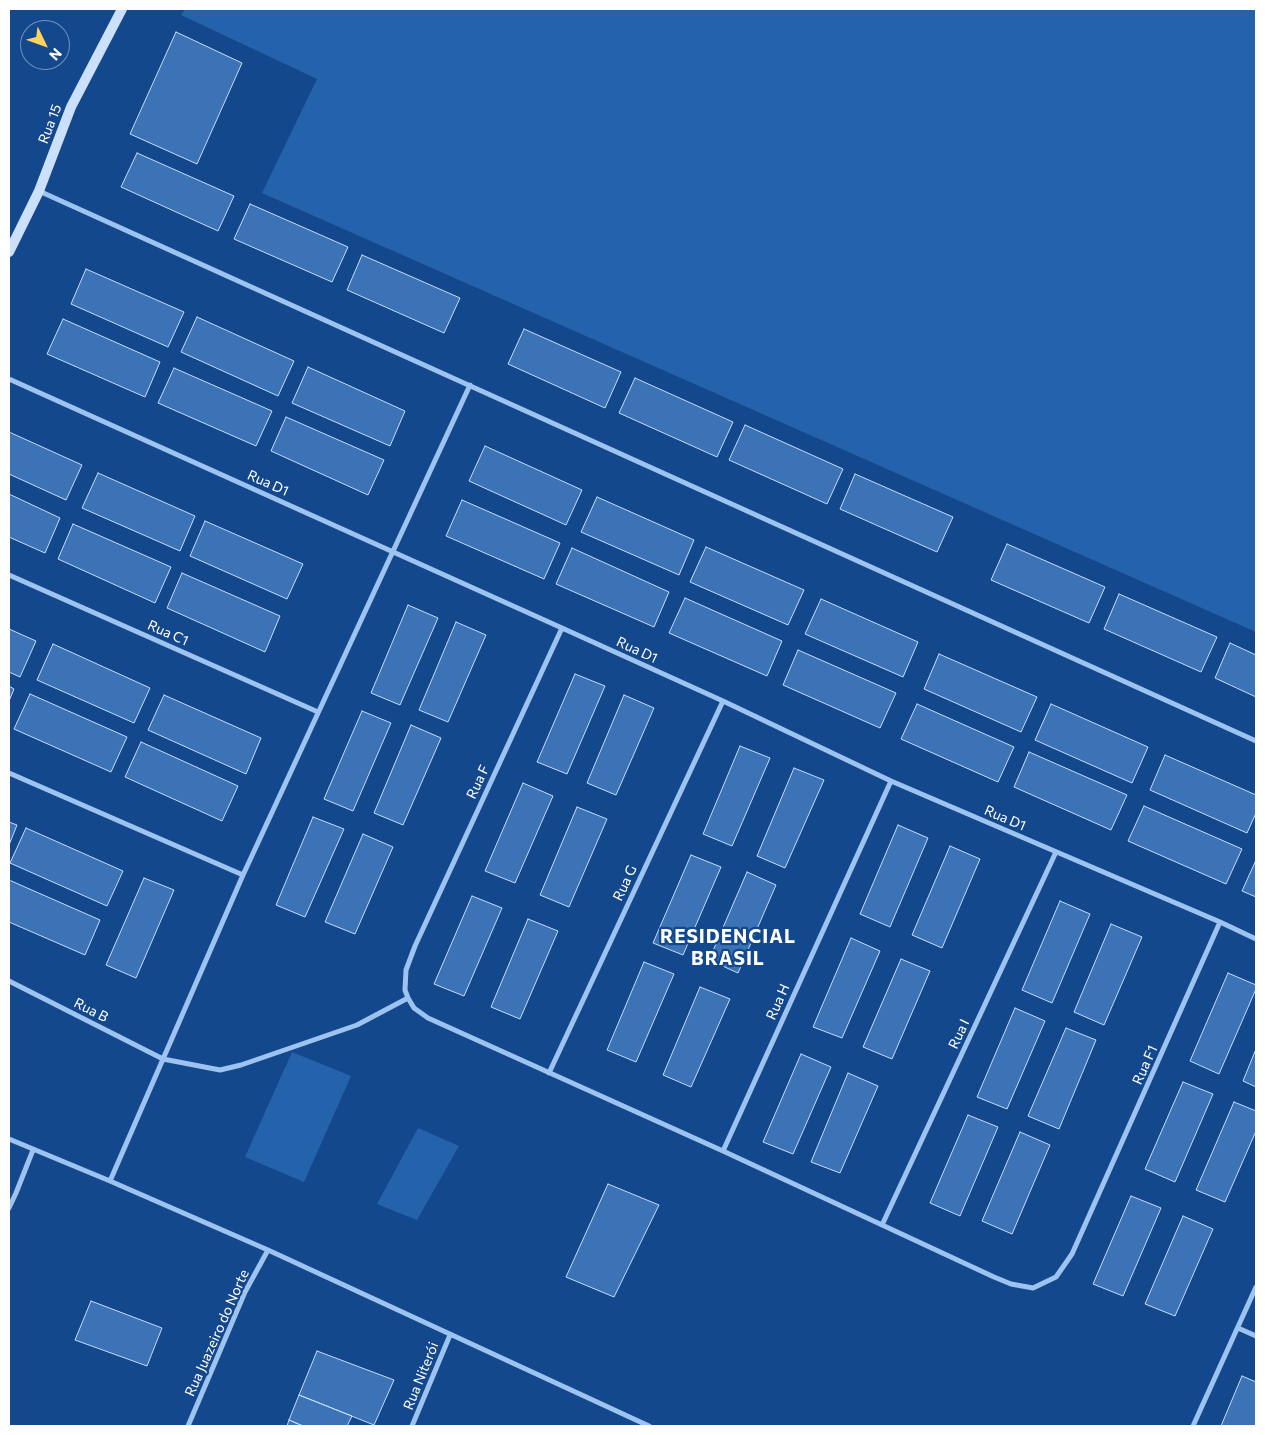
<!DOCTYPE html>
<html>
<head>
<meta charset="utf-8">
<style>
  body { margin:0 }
  #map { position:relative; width:1265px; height:1435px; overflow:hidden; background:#14488d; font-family:Commissioner,sans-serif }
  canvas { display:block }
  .frame { position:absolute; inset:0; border:10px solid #fff; pointer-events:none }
  .north { position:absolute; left:20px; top:20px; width:50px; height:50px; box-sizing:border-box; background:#14488d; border:1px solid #7291bb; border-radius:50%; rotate:132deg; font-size:14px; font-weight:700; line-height:20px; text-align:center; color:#fff }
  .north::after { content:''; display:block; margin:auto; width:18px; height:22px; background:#ffd15d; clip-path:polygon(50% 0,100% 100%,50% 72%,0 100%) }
</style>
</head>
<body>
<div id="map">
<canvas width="1265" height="1435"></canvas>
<div class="frame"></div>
<div class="north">N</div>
</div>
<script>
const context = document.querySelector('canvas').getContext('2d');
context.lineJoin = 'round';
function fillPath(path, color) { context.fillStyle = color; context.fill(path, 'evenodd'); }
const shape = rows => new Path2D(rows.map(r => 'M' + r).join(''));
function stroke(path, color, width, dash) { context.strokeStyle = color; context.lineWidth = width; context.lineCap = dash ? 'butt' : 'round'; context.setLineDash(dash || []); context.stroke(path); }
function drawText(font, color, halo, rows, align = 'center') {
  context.font = font + ' Commissioner,sans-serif'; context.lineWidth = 4.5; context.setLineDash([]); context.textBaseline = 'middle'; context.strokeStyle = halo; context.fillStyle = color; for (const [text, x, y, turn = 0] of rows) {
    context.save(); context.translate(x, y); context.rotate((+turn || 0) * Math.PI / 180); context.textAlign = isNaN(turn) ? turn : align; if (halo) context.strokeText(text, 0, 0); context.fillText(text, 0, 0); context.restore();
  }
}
fillPath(shape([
  [185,9,1256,9,1256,632,262,193,317,79,181,15],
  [292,1052,351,1076,304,1182,245,1157],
  [418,1128,459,1146,417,1220,377,1204]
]), '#2562ac');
const building = shape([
  [176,32,242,63,197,164,130,134,176,32],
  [137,153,234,196,218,231,121,187,137,153],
  [250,204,348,247,332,282,234,239,250,204],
  [362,255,460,298,444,333,347,290,362,255],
  [86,269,184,312,168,347,71,304,86,269],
  [197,317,294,361,278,396,181,352,197,317],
  [63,319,160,362,145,397,47,354,63,319],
  [524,329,621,372,605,408,508,364,524,329],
  [308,367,405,411,390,446,292,403,308,367],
  [174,368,272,411,256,446,158,403,174,368],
  [635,378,733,422,717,457,619,413,635,378],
  [286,417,384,460,368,495,271,451,286,417],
  [745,425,843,469,827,504,729,460,745,425],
  [9,432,82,465,66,500,9,474,9,432],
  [485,446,582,490,566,525,469,481,485,446],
  [98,473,195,516,180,551,82,508,98,473],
  [855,474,953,517,937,552,840,509,855,474],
  [9,494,60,518,45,553,9,537,9,494],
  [597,497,694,540,679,575,581,532,597,497],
  [462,500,560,543,544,579,446,536,462,500],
  [205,521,303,564,287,599,190,556,205,521],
  [73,524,171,567,155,603,58,559,73,524],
  [1007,544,1105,587,1089,623,991,580,1007,544],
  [706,547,804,590,788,625,690,582,706,547],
  [572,548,669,592,654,627,556,584,572,548],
  [182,573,280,616,265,652,167,608,182,573],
  [1119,594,1217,637,1201,672,1104,629,1119,594],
  [685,598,782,641,767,676,669,633,685,598],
  [821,599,918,642,903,677,805,634,821,599],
  [408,605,438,618,400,705,371,693,408,605],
  [456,622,486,635,448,722,419,710,456,622],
  [9,629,36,641,20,677,9,672,9,629],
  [1230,643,1256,655,1256,697,1215,678,1230,643],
  [53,644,150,688,134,723,37,680,53,644],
  [798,650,896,693,880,728,783,685,798,650],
  [939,654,1037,697,1021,732,924,689,939,654],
  [575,674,605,686,567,774,537,762,575,674],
  [9,686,14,689,9,701,9,686],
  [30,694,127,737,111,772,14,729,30,694],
  [164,695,261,738,246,774,148,730,164,695],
  [624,695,654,708,616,795,587,783,624,695],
  [917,704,1014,747,998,782,901,739,917,704],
  [1051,704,1148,747,1132,783,1035,740,1051,704],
  [362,711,391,723,353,811,324,799,362,711],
  [411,725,441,738,403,825,374,813,411,725],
  [141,742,238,786,222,821,125,777,141,742],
  [740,746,770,758,732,846,703,834,740,746],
  [1029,752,1127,795,1111,830,1014,787,1029,752],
  [1165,755,1256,795,1256,813,1247,833,1150,790,1165,755],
  [794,768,824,780,785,868,757,856,794,768],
  [523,783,553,796,515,883,485,871,523,783],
  [1144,806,1242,849,1226,884,1128,841,1144,806],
  [577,807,607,819,569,907,540,895,577,807],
  [313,817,344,829,305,917,276,905,313,817],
  [9,822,17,825,9,845,9,822],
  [898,825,928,838,890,927,860,914,898,825],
  [26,828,123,871,107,906,10,863,26,828],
  [363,834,393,847,355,934,325,922,363,834],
  [950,846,980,859,942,948,912,935,950,846],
  [691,855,721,867,683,955,653,943,691,855],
  [1256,860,1256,897,1242,891,1256,860],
  [747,872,776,885,738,973,709,960,747,872],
  [144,878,174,890,136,978,106,965,144,878],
  [9,880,100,920,85,955,9,922,9,880],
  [472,896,502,908,464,996,434,984,472,896],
  [1060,901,1090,914,1052,1003,1022,990,1060,901],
  [528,919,558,931,520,1019,491,1007,528,919],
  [1111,924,1142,937,1104,1025,1074,1012,1111,924],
  [851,938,880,951,842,1038,813,1027,851,938],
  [901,959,930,971,892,1059,863,1047,901,959],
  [644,962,674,974,636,1062,607,1050,644,962],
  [1228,973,1256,985,1256,989,1219,1074,1190,1061,1228,973],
  [700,987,730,999,691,1087,663,1075,700,987],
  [1015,1008,1045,1021,1007,1109,977,1097,1015,1008],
  [1066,1028,1096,1040,1059,1129,1028,1116,1066,1028],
  [1256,1049,1256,1087,1243,1081,1256,1049],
  [801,1054,831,1067,793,1154,763,1142,801,1054],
  [848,1073,878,1086,840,1173,811,1162,848,1073],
  [1183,1082,1213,1094,1175,1182,1145,1169,1183,1082],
  [1234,1102,1256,1111,1256,1131,1225,1202,1196,1190,1234,1102],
  [968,1115,998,1127,960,1216,930,1203,968,1115],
  [1020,1132,1050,1145,1012,1234,982,1221,1020,1132],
  [608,1184,659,1205,614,1297,566,1277,608,1184],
  [1131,1196,1161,1208,1123,1296,1093,1284,1131,1196],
  [1183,1216,1213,1229,1175,1316,1145,1304,1183,1216],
  [91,1301,162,1328,147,1366,75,1340,91,1301],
  [317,1351,394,1380,374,1425,299,1395,317,1351],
  [1242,1376,1256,1382,1256,1424,1255,1426,1221,1426,1242,1376],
  [299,1395,352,1416,347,1426,303,1426,289,1420,299,1395],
  [289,1420,303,1426,287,1426,289,1420]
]);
fillPath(building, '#3c72b6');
stroke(building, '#c4ddfc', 1);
stroke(shape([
  [39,191,1256,741],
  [9,379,562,628,723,701,891,781,1220,922,1256,939],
  [9,575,318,712],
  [562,628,415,946,406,970,405,990,408,998,414,1008,428,1018,723,1151,994,1277,1011,1284,1033,1288,1056,1277,1072,1254,1220,922],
  [9,773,243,875],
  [9,981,163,1059,220,1070,241,1065,357,1025,408,998],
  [549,1073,723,701],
  [9,1139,110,1181,268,1250,649,1426],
  [723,1151,891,781],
  [110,1181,243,875,470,385],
  [9,1208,16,1193,33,1150],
  [882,1225,1056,852],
  [1238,1328,1256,1336],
  [188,1426,245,1292,268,1250],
  [412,1426,450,1335],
  [1193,1426,1256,1287]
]), '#9dc3f1', 5);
stroke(shape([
  [9,252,39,191,71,107,122,9]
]), '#cbe0fb', 10);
drawText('14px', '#fff', '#14488d', [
  ["Rua 15",50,124,-69],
  ["Rua D1",268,483,24],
  ["Rua C1",168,633,24],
  ["Rua D1",637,650,25],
  ["Rua F",478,782,-65],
  ["Rua D1",1005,818,23],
  ["Rua G",625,883,-65],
  ["Rua H",778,1002,-66],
  ["Rua B",91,1010,27],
  ["Rua I",959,1034,-65],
  ["Rua F1",1145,1065,-66],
  ["Rua Juazeiro do Norte",217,1333,-66],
  ["Rua Niterói",421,1376,-68]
]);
context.letterSpacing = '1px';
drawText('bold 19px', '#fff', '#14488d', [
  ["RESIDENCIAL",728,937],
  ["BRASIL",728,959]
]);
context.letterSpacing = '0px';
</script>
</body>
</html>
